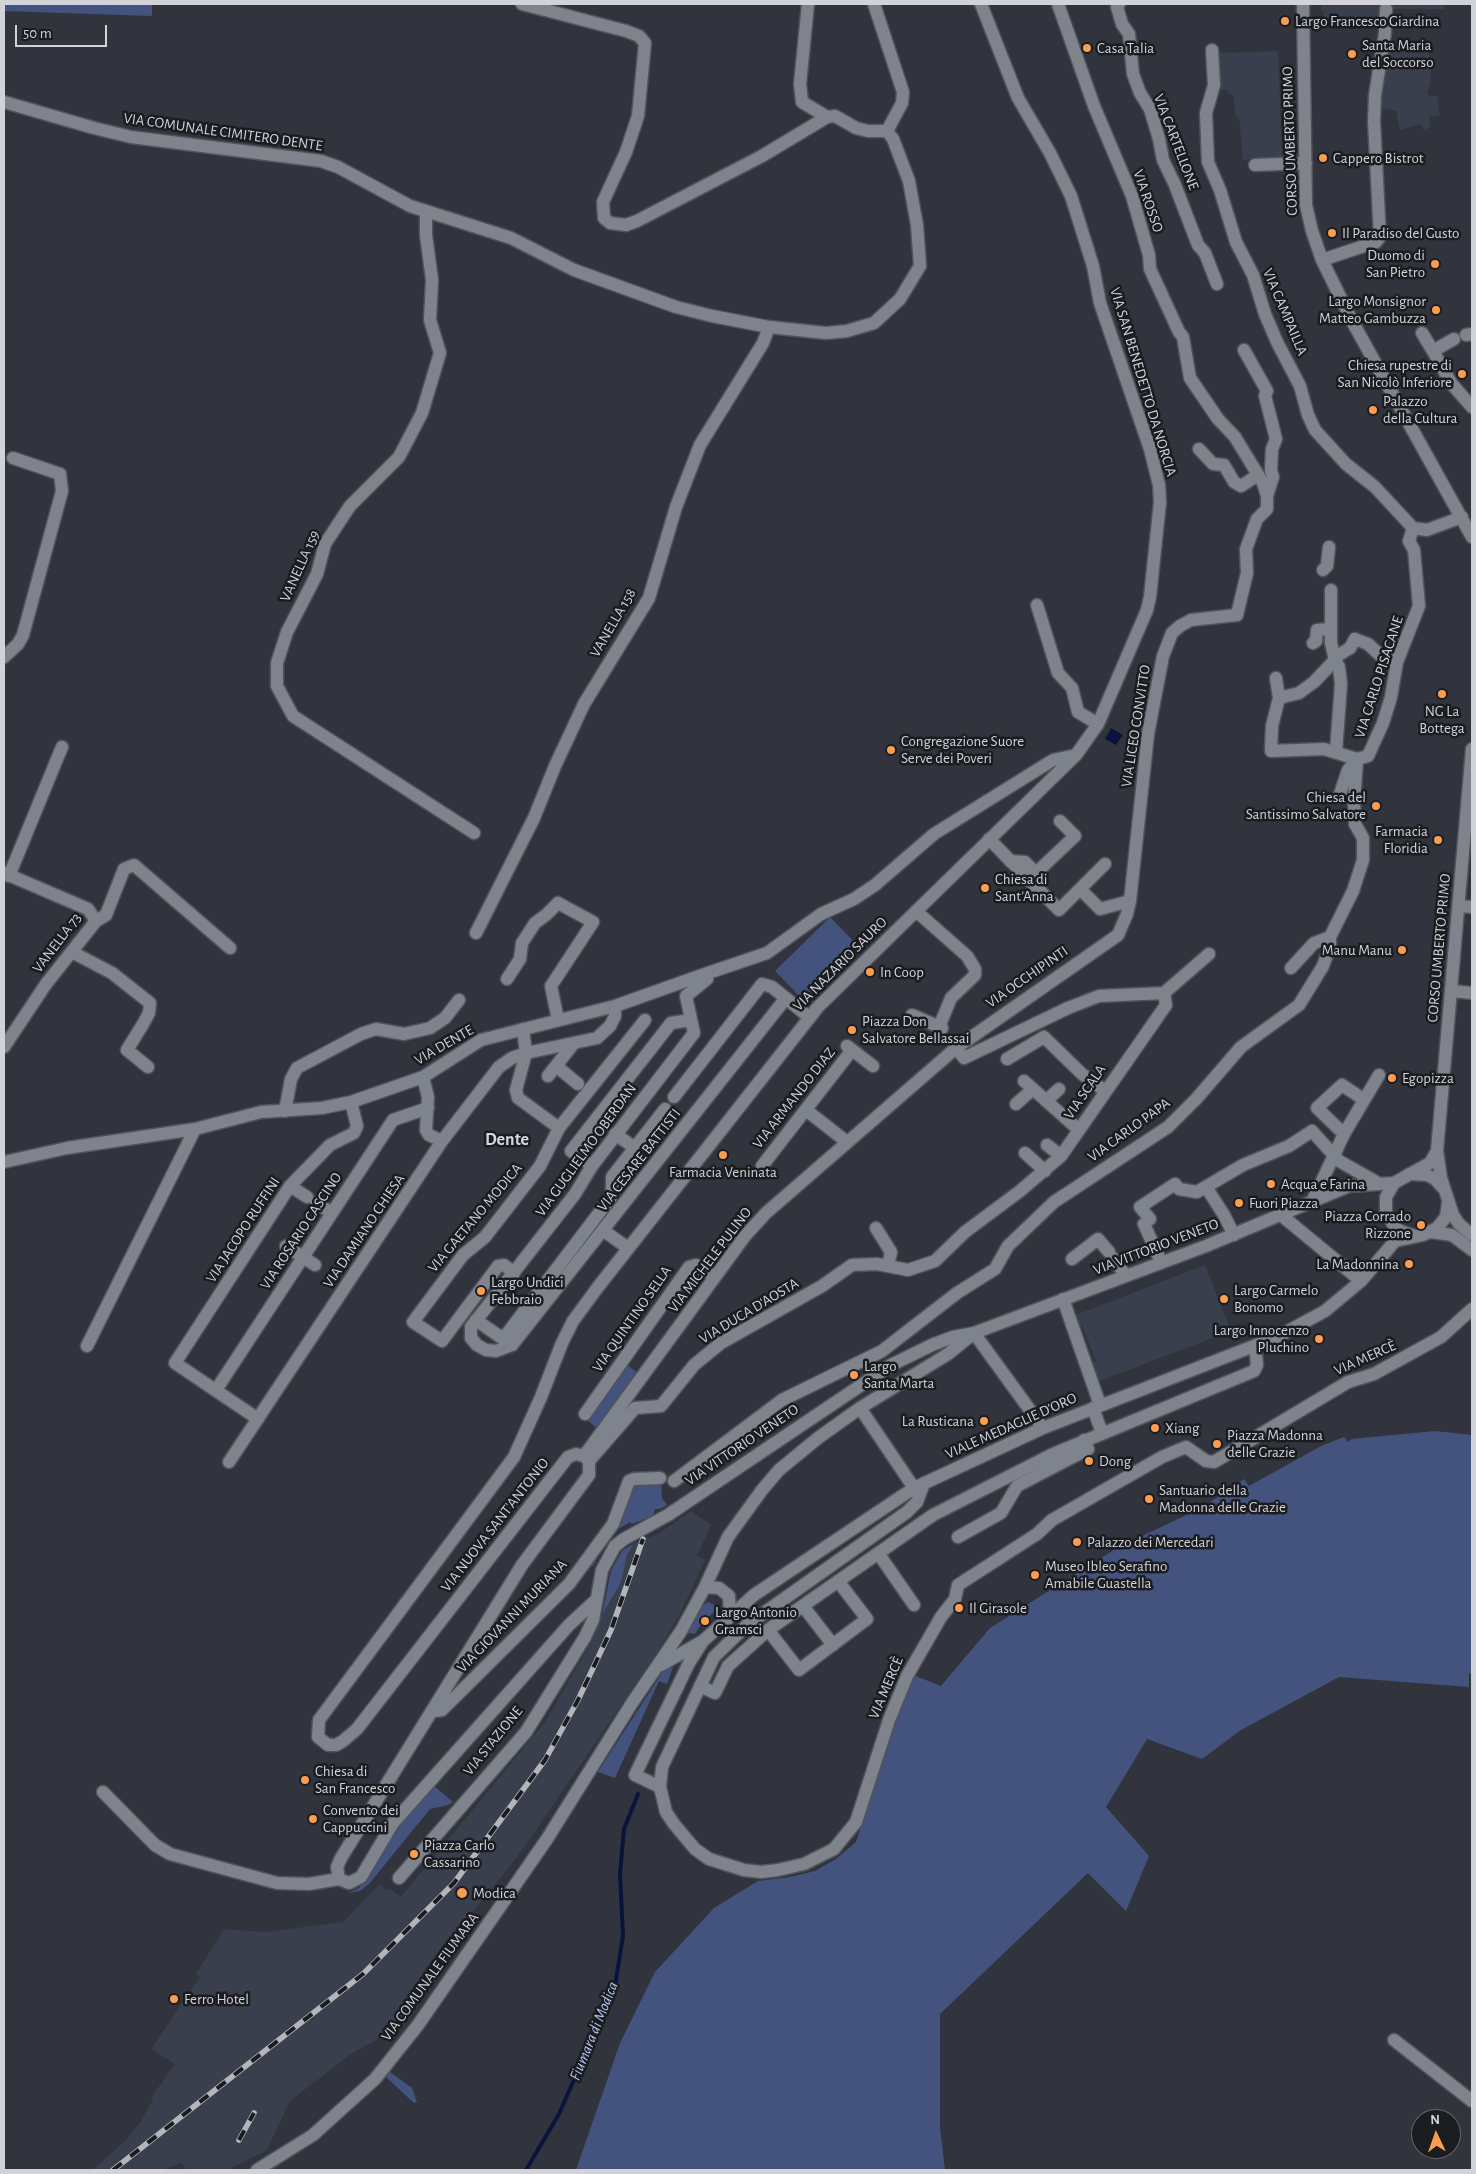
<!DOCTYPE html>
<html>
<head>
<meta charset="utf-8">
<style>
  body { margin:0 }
  #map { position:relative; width:1476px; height:2174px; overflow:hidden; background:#31343c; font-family:"Alegreya Sans",sans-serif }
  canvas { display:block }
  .frame { position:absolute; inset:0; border:5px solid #d1d3d8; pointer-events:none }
  .north { position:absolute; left:1411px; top:2109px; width:50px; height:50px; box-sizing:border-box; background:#1a1c1f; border:1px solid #636569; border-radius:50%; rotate:357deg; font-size:14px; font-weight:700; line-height:20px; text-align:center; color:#d1d3d8 }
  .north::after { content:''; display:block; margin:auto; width:18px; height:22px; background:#fb9e51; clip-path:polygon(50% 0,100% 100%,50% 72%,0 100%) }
  .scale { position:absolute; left:15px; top:25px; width:92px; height:22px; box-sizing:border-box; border:2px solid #d1d3d8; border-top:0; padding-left:6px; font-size:15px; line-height:18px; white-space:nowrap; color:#d1d3d8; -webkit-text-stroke:4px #1a1c1f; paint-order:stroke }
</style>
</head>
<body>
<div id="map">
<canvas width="1476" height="2174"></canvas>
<div class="frame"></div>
<div class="north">N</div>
<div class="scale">50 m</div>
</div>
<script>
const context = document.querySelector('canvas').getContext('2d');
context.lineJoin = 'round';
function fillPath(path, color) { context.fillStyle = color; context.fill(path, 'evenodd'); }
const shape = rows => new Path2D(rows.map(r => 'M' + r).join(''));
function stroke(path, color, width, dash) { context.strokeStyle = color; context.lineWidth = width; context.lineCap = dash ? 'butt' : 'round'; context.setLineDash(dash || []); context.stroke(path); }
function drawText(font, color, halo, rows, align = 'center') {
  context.font = font + ' "Alegreya Sans",sans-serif'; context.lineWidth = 5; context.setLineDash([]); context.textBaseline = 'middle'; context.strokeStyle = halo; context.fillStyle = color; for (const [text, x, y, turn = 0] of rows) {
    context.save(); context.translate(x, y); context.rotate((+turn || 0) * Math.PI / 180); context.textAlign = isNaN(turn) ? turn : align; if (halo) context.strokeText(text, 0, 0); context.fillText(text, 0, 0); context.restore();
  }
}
fillPath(shape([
  [1321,4,1444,4,1444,9,1380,9,1380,23,1324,23,1324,11,1321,10],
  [1389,44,1429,50,1431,78,1427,95,1437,96,1440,115,1429,117,1430,127,1424,130,1421,124,1400,130,1396,111,1380,108],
  [1278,51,1282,158,1243,160,1239,117,1236,117,1233,94,1229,94,1227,90,1221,90,1217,53],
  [1205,1265,1231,1331,1097,1382,1090,1364,1096,1361,1082,1325,1078,1327,1073,1316],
  [691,1511,711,1525,697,1556,705,1560,679,1616,658,1651,521,1852,482,1901,446,1941,423,1972,408,2002,405,2024,351,2054,290,2101,267,2150,227,2170,188,2170,181,2163,163,2170,93,2170,126,2140,141,2121,153,2099,152,2096,175,2064,151,2049,200,1977,196,1974,224,1929,265,1932,343,1922,380,1884,387,1891,390,1889,401,1897,545,1722,592,1641,602,1615,611,1600,633,1544,658,1534]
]), '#393f4c');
fillPath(shape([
  [4,4,152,4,152,16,4,11],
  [830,917,861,949,806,1003,775,971],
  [627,1365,638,1373,598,1429,587,1420],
  [1435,1431,1472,1435,1472,1673,1469,1674,1469,1687,1339,1677,1241,1730,1202,1759,1147,1739,1106,1807,1149,1856,1126,1911,1088,1873,940,2014,940,2127,945,2170,576,2170,620,2043,655,1972,714,1908,758,1881,790,1877,815,1871,836,1859,856,1842,895,1719,913,1675,941,1686,990,1628,1117,1548,1203,1507,1244,1479,1249,1486,1321,1446,1344,1437,1348,1442,1352,1439],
  [661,1482,662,1498,667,1505,660,1509,655,1509,653,1516,632,1524,630,1522,617,1530,608,1538,593,1566,588,1565,632,1484],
  [633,1544,627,1556,621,1582,602,1615,611,1571,622,1551],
  [708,1602,715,1605,714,1612,702,1623,695,1634,688,1633,698,1609],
  [669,1662,674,1664,667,1684,659,1681,615,1778,598,1772],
  [434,1786,453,1802,448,1805,430,1809,369,1884,360,1891,348,1893,359,1888,394,1830],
  [390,2072,412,2088,417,2102,414,2103,386,2077]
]), '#43537e');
fillPath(shape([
  [1111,728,1123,735,1116,745,1105,739]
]), '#09143e');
stroke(shape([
  [526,2170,559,2114,615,1986,623,1936,620,1874,624,1829,638,1794]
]), '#09143e', 4);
const minor = shape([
  [808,4,800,84,802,102,827,117],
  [874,4,903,92,902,103,887,131],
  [1058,4,1094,106,1132,196,1149,255,1150,269,1179,332,1183,337,1190,378,1218,419,1235,437,1263,483,1267,496],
  [1119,4,1117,7,1122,24,1129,34,1133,74,1140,93,1150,109,1159,139,1163,160,1175,185,1198,245,1205,253,1217,284],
  [1303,4,1306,205,1312,231,1322,260,1352,321,1472,537],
  [1212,50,1214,85,1206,113,1208,162,1220,190,1236,242,1253,275,1265,314,1277,342,1300,386,1308,415,1315,430,1346,464,1375,487,1413,528,1427,530,1462,517],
  [4,102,94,128,131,137,321,161,338,167,410,206,511,238,574,270,676,307,712,316,769,327,826,333,847,331,874,323,900,299,920,266,917,225,909,181,893,139,887,131,868,131,856,128,835,116,827,117,762,156,637,221,626,225,610,223,604,218,603,202,626,152,638,116,645,43,639,36,626,31,522,4],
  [1255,165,1306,163],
  [426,212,426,235,432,280,430,320,440,353,422,413,399,457,350,506,325,544,317,574,287,632,277,663,277,686,293,716,474,833],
  [1322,260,1376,242,1380,237,1374,121,1375,95,1385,33,1386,9],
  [1422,333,1433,351],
  [1466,335,1472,334],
  [1454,339,1433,351,1451,383,1472,407],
  [1199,449,1213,464,1224,465,1234,482,1241,486,1258,475],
  [1323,570,1327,566,1329,547],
  [1331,590,1331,643,1335,660,1339,667,1341,684,1336,751],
  [1037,605,1058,673,1072,688,1078,712,1098,724],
  [1313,643,1316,641,1317,630,1330,629],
  [4,657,18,644,23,635,62,491,60,474,13,458],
  [1334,658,1350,648,1355,639,1368,644,1382,657,1397,662],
  [1276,678,1279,698,1272,726,1271,751,1324,749,1357,759,1348,770,1339,797],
  [1279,698,1299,693,1314,682,1335,660],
  [1472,749,1437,1151,1441,1178,1453,1215,1459,1224,1472,1235],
  [989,839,1059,910,1105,864],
  [1010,861,1025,862,1036,873,1075,836,1060,821],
  [4,873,88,909,96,921,46,984,4,1047],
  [9,876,62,747],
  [1080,889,1100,909,1130,901],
  [1459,906,1472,907],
  [916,911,967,956,975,969,975,975,951,998,939,1027],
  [96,921,106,915,124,869,134,865,230,948],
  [476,933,534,818,555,766,584,704,649,598,676,507,700,445,763,343,769,327],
  [72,952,112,973,150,1003,149,1013,143,1024,127,1050,148,1067],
  [1291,968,1314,943,1330,937],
  [705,974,767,953,821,914,854,899,875,885,934,834,1053,760,1076,755],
  [507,979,520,959,522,943,535,923,546,915,558,903,593,922,551,986,558,1020],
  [1452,991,1472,993],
  [1164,993,1209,954],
  [912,1015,942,1028],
  [847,1046,873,1066],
  [956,1048,964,1058,1068,1008,1099,996,1164,993],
  [1007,1059,1044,1037,1082,1074,1105,1091],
  [556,1066,578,1084],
  [548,1076,574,1043],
  [423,1077,428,1097,426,1130,429,1135,442,1141],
  [1024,1081,1079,1130],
  [674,1097,762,984,772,987,809,1017],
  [1046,1101,1059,1089],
  [1016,1104,1033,1089],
  [806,1110,847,1142],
  [285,1111,291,1079,297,1068,361,1034,376,1029,404,1034,430,1028,445,1018,459,1000],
  [559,1128,518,1098,516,1090,526,1053,597,1038,610,1026,615,1016,615,1006],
  [615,1134,635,1148],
  [1344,1134,1317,1108,1342,1085,1363,1099],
  [1047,1145,1061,1156],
  [1025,1153,1045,1171],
  [4,1162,67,1148,195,1129,261,1112,322,1108,351,1102,423,1077,481,1040,615,1006,705,974,707,979,686,996,694,1033,592,1166,575,1194,471,1327,471,1338,477,1345,486,1350,496,1351,512,1345,786,998],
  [592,1166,571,1151,671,1023,691,1020],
  [762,1166,852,1050],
  [1409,1174,1427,1175,1435,1179,1444,1189],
  [290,1186,307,1197],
  [1206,1187,1224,1215,1234,1235],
  [1312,1202,1344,1134,1379,1075],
  [316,1203,332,1213],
  [1281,1215,1361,1281],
  [876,1228,891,1252,888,1266],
  [604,1231,628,1248],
  [1431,1232,1452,1235,1472,1250],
  [1415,1236,1400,1231,1394,1226,1386,1212,1386,1197,1394,1183,1430,1163,1437,1151],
  [286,1246,315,1265],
  [1113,1258,1126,1276],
  [1072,1259,1098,1239,1109,1252],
  [1161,1262,1144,1224,1150,1219,1140,1207,1175,1184,1179,1189,1197,1192,1243,1165,1289,1146,1312,1131,1339,1161,1378,1183],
  [514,1273,504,1265,498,1266,442,1341,413,1322,463,1255,485,1237,540,1166,559,1128,645,1020],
  [1063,1299,1100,1405],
  [476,1320,509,1343],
  [974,1333,1043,1428],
  [503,1339,612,1196,612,1177,665,1109],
  [87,1346,195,1129],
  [216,1390,393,1120,428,1108],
  [860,1408,914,1488],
  [1093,1408,1102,1433],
  [585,1414,689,1267,696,1265,715,1277],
  [258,1419,175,1363,290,1186,330,1145,354,1133,357,1126,351,1102],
  [584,1456,745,1236,766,1213,956,1048,1118,935,1127,914,1130,901,1148,734,1163,656,1172,633,1180,626,1191,620,1237,615,1247,573,1246,549,1257,519,1267,509,1267,496,1273,477,1271,471,1272,449,1276,439,1265,396,1267,391,1244,350],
  [589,1461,635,1408,661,1406,694,1365,721,1343,822,1286,852,1265,877,1264,908,1270,935,1261,965,1232,1020,1191,1061,1156,1166,1005,1164,993],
  [229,1462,442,1141,499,1067,512,1058,526,1053,523,1029],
  [674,1481,782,1400,882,1351,957,1293,995,1269,1008,1246,1054,1202,1168,1127,1197,1098,1241,1047,1299,1005,1323,966,1330,946,1330,937,1353,891,1363,860,1363,838,1355,824,1354,802,1357,759,1368,756,1383,723,1391,697,1397,662,1419,606,1414,550,1409,541,1413,528],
  [958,1537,1001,1513,1017,1486,1088,1449,1084,1440],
  [878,1553,914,1605],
  [705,1587,719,1588,729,1596,730,1615],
  [596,1600,569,1625,393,1823,361,1877,349,1883,339,1879,337,1867,341,1858,522,1565,589,1475,589,1461,584,1456,576,1454,568,1457,357,1729,343,1741,336,1745,328,1745,318,1737,319,1720,514,1457,541,1397,562,1343,573,1321,598,1287,818,1007,1076,755,1098,724,1147,610,1150,597,1160,502,1159,485,1150,449,1100,303,1093,266,1071,196,1050,153,1018,98,981,4],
  [803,1606,833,1645],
  [768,1630,799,1670,867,1619,838,1581],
  [703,1641,689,1663,635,1775,660,1787,666,1812,674,1824,695,1849,709,1859,744,1870,761,1872,778,1870,804,1864,834,1849,856,1822,889,1720,907,1676,941,1617,955,1599,958,1585,1037,1534,1052,1520,1162,1457,1186,1447,1206,1461,1214,1462,1348,1382,1374,1374,1441,1337,1472,1309],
  [661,1665,703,1641,754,1595,914,1488,1043,1428,1277,1337,1325,1311,1361,1281,1395,1241,1423,1235,1437,1228,1446,1217,1448,1203],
  [700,1686,715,1693,728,1666,768,1630,933,1515,1053,1454,1254,1371,1257,1365,1255,1346],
  [435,1711,442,1710,569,1584,613,1524,629,1481,634,1479,660,1478],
  [660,1787,662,1767,714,1657,747,1625,907,1512,917,1502,924,1483],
  [103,1792,155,1845,170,1854,277,1883,309,1884,339,1879],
  [399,1878,526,1732,585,1637,593,1620,602,1570,615,1546,624,1539,668,1515,891,1365,934,1344,953,1337,974,1333,1206,1246,1349,1186,1394,1183],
  [1394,2040,1472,2101],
  [257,2170,313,2135,375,2079,418,2025,547,1839,632,1703,681,1631,705,1587,728,1537,762,1490,779,1470,818,1438,860,1408,948,1354,974,1333]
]);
stroke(minor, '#505359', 15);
stroke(minor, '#7f838c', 12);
const rail = shape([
  [239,2140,254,2113],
  [113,2170,363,1974,454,1883,545,1760,578,1700,611,1630,643,1539]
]);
stroke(rail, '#b3b5bb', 5.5);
stroke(rail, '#1a1c1f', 4, [11]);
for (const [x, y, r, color] of [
  [1285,21,5,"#fb9e51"],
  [1087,48,5,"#fb9e51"],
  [1352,54,5,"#fb9e51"],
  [1323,158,5,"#fb9e51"],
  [1332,233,5,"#fb9e51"],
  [1435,264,5,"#fb9e51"],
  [1436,310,5,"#fb9e51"],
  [1462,374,5,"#fb9e51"],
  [1373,410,5,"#fb9e51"],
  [1442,694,5,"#fb9e51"],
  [891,750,5,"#fb9e51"],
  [1376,806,5,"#fb9e51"],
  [1438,840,5,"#fb9e51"],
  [985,888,5,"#fb9e51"],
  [1402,950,5,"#fb9e51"],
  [870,972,5,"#fb9e51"],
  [852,1030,5,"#fb9e51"],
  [1392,1078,5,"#fb9e51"],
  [723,1155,5,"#fb9e51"],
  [1271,1184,5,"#fb9e51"],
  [1239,1203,5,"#fb9e51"],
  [1421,1225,5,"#fb9e51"],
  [1409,1264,5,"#fb9e51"],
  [481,1291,5,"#fb9e51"],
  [1224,1299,5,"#fb9e51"],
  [1319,1339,5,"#fb9e51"],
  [854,1375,5,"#fb9e51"],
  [984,1421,5,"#fb9e51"],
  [1155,1428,5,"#fb9e51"],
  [1217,1444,5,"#fb9e51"],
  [1089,1461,5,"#fb9e51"],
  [1149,1499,5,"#fb9e51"],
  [1077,1542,5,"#fb9e51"],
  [1035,1575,5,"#fb9e51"],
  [959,1608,5,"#fb9e51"],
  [705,1621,5,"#fb9e51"],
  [305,1780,5,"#fb9e51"],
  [313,1819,5,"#fb9e51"],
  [414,1854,5,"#fb9e51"],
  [462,1893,6,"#fb9e51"],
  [174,1999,5,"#fb9e51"]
]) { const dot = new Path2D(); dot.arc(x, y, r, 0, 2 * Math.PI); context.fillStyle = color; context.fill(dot); stroke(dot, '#1a1c1f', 2); }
drawText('15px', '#d1d3d8', '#1a1c1f', [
  ["Largo Francesco Giardina",1295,21],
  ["Santa Maria",1362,45],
  ["del Soccorso",1362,62],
  ["Casa Talia",1097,48],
  ["Cappero Bistrot",1333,158],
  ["Il Paradiso del Gusto",1342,233],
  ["Duomo di",1425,255,"right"],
  ["San Pietro",1425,272,"right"],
  ["Largo Monsignor",1426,301,"right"],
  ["Matteo Gambuzza",1426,318,"right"],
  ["Chiesa rupestre di",1452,365,"right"],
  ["San Nicolò Inferiore",1452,382,"right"],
  ["Palazzo",1383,401],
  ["della Cultura",1383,418],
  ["NG La",1442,711,"center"],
  ["Bottega",1442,728,"center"],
  ["Congregazione Suore",901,741],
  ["Serve dei Poveri",901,758],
  ["Chiesa del",1366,797,"right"],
  ["Santissimo Salvatore",1366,814,"right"],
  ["Farmacia",1428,831,"right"],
  ["Floridia",1428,848,"right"],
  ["Chiesa di",995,879],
  ["Sant'Anna",995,896],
  ["Manu Manu",1392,950,"right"],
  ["In Coop",880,972],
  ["Piazza Don",862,1021],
  ["Salvatore Bellassai",862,1038],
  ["Egopizza",1402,1078],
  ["Farmacia Veninata",723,1172,"center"],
  ["Acqua e Farina",1281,1184],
  ["Fuori Piazza",1249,1203],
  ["Piazza Corrado",1411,1216,"right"],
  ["Rizzone",1411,1233,"right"],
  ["La Madonnina",1399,1264,"right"],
  ["Largo Undici",491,1282],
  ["Febbraio",491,1299],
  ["Largo Carmelo",1234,1290],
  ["Bonomo",1234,1307],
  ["Largo Innocenzo",1309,1330,"right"],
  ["Pluchino",1309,1347,"right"],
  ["Largo",864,1366],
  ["Santa Marta",864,1383],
  ["La Rusticana",974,1421,"right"],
  ["Xiang",1165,1428],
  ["Piazza Madonna",1227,1435],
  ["delle Grazie",1227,1452],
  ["Dong",1099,1461],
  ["Santuario della",1159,1490],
  ["Madonna delle Grazie",1159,1507],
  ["Palazzo dei Mercedari",1087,1542],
  ["Museo Ibleo Serafino",1045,1566],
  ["Amabile Guastella",1045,1583],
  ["Il Girasole",969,1608],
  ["Largo Antonio",715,1612],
  ["Gramsci",715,1629],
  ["Chiesa di",315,1771],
  ["San Francesco",315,1788],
  ["Convento dei",323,1810],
  ["Cappuccini",323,1827],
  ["Piazza Carlo",424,1845],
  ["Cassarino",424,1862],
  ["Modica",473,1893],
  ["Ferro Hotel",184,1999]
], 'left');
drawText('15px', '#d1d3d8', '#1a1c1f', [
  ["VIA COMUNALE CIMITERO DENTE",223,132,8],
  ["CORSO UMBERTO PRIMO",1290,141,-92],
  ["VIA CARTELLONE",1176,142,69],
  ["VIA ROSSO",1148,201,71],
  ["VIA CAMPAILLA",1285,312,67],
  ["VIA SAN BENEDETTO DA NORCIA",1143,382,73],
  ["VANELLA 159",300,566,-66],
  ["VANELLA 158",613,623,-60],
  ["VIA CARLO PISACANE",1379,677,-72],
  ["VIA LICEO CONVITTO",1136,726,-81],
  ["VANELLA 73",57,943,-53],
  ["CORSO UMBERTO PRIMO",1439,948,-85],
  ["VIA NAZARIO SAURO",840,964,-45],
  ["VIA OCCHIPINTI",1027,977,-35],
  ["VIA DENTE",444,1045,-30],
  ["VIA SCALA",1085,1092,-56],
  ["VIA ARMANDO DIAZ",794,1098,-52],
  ["VIA CARLO PAPA",1129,1130,-36],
  ["VIA GUGLIELMO OBERDAN",586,1150,-54],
  ["VIA CESARE BATTISTI",639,1160,-52],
  ["VIA GAETANO MODICA",475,1218,-50],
  ["VIA JACOPO RUFFINI",243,1230,-57],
  ["VIA ROSARIO CASCINO",301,1231,-57],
  ["VIA DAMIANO CHIESA",364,1231,-56],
  ["VIA VITTORIO VENETO",1156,1247,-21],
  ["VIA MICHELE PULINO",710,1260,-53],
  ["VIA DUCA D'AOSTA",749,1311,-31],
  ["VIA QUINTINO SELLA",632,1319,-55],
  ["VIA MERCÈ",1365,1358,-24],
  ["VIALE MEDAGLIE D'ORO",1011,1426,-24],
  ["VIA VITTORIO VENETO",742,1445,-34],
  ["VIA NUOVA SANT'ANTONIO",495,1525,-52],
  ["VIA GIOVANNI MURIANA",512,1616,-46],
  ["VIA MERCÈ",886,1688,-67],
  ["VIA STAZIONE",493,1741,-51],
  ["VIA COMUNALE FIUMARA",430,1977,-54]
]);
drawText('italic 16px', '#b4c7f4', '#1a1c1f', [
  ["Fiumara di Modica",594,2031,-68]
]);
drawText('bold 18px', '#d2d6e0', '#1a1c1f', [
  ["Dente",507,1140]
]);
</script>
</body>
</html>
